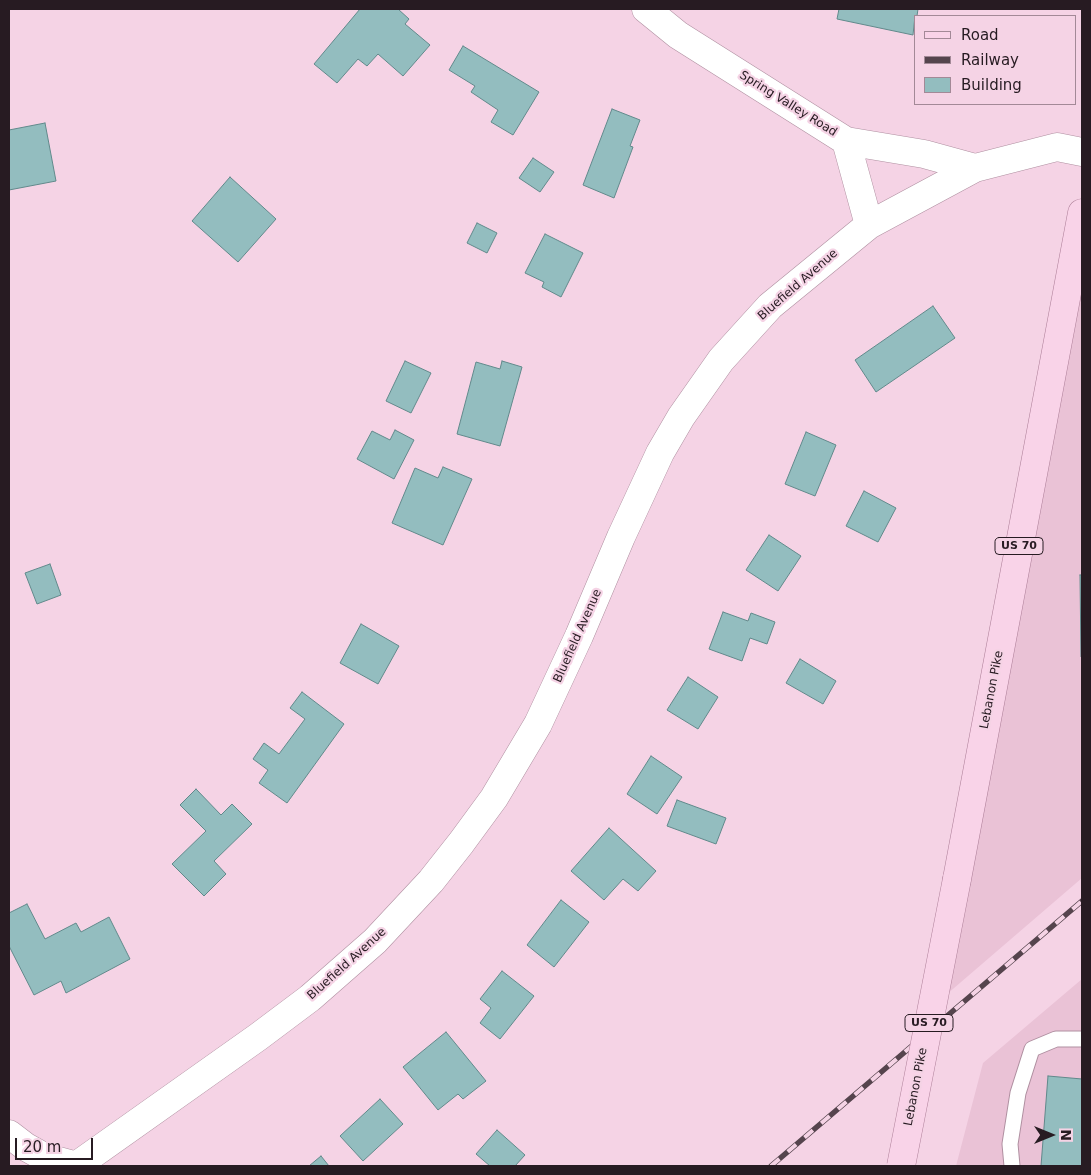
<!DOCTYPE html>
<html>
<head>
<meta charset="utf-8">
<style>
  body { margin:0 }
  #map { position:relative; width:1091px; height:1175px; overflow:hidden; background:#f5d3e5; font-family:"DejaVu Sans",sans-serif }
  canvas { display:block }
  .frame { position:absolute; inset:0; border:10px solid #271b22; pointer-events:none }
  .legend { position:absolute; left:914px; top:15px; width:162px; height:90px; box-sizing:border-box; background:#f5d3e5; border:1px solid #a38997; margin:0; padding:6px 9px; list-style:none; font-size:15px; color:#271b22 }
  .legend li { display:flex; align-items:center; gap:10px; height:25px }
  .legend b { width:25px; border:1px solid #a38997 }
  .north { position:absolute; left:1026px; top:1110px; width:50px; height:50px; -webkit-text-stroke:4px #f5d3e5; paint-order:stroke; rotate:90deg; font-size:14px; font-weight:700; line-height:20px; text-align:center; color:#271b22 }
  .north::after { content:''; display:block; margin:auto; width:18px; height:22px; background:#271b22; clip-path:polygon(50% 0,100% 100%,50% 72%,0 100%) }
  .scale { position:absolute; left:15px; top:1138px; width:78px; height:22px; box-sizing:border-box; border:2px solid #271b22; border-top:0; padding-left:6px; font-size:15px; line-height:18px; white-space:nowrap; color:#271b22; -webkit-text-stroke:4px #f5d3e5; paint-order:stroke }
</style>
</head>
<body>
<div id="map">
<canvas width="1091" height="1175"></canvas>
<div class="frame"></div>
<ul class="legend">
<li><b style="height:6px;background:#f9d3e8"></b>Road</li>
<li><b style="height:6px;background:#55444d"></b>Railway</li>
<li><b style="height:14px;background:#93bdbf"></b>Building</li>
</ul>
<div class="north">N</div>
<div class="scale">20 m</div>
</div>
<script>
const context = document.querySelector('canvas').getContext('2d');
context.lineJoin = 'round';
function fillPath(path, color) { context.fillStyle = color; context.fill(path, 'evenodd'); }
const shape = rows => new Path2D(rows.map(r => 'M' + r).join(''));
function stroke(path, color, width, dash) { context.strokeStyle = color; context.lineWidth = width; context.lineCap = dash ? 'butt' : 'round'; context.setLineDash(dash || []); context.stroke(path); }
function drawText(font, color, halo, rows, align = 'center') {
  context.font = font + ' "DejaVu Sans",sans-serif'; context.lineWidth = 4.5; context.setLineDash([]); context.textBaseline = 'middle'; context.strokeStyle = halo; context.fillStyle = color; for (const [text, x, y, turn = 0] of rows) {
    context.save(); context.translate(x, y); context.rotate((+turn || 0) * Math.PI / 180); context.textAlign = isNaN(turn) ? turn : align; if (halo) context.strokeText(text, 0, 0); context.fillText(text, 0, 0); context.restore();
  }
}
fillPath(shape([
  [1082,213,1082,878,932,1007],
  [1082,979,1082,1166,956,1166,983,1063]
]), '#eac2d6');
const building = shape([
  [360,9,398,9,409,19,405,24,430,45,403,76,378,54,367,66,358,59,337,83,314,64,360,9],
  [839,9,918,9,917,16,915,16,913,35,837,19,839,9],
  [463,46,539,92,513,135,491,122,498,110,471,92,475,86,449,70,463,46],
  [612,109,640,120,630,146,633,147,614,198,583,185,612,109],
  [45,123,56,181,9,190,9,130,45,123],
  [533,158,554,172,540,192,519,178,533,158],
  [230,177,276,219,238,262,192,221,230,177],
  [477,223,497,233,487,253,467,243,477,223],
  [545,234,583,253,561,297,542,287,544,282,525,273,545,234],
  [933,306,955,338,876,392,855,360,933,306],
  [405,361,431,373,411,413,386,401,405,361],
  [502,361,522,367,500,446,457,434,476,362,500,369,502,361],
  [395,430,414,440,394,479,357,459,372,431,390,440,395,430],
  [806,432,836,445,815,496,785,484,806,432],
  [443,467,472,479,443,545,392,523,415,468,438,478,443,467],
  [864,491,896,508,878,542,846,526,864,491],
  [769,535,801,556,778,591,746,570,769,535],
  [50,564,61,595,37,604,25,573,50,564],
  [1080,575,1082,575,1082,657,1081,657,1080,575],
  [723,612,748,621,751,613,775,622,767,644,750,638,742,661,709,649,723,612],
  [361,624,399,646,378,684,340,663,361,624],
  [800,659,836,681,823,704,786,683,800,659],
  [688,677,718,697,698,729,667,710,688,677],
  [302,692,344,724,287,803,259,783,268,770,253,759,264,743,279,754,305,719,290,708,302,692],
  [651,756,682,777,657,814,627,794,651,756],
  [196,789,221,815,232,804,252,824,214,861,226,874,204,896,172,864,206,831,180,805,196,789],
  [677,800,726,818,716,844,667,826,677,800],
  [609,828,656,871,638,891,623,879,604,900,571,871,609,828],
  [561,900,589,922,554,967,527,945,561,900],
  [27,904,45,939,76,923,81,932,109,917,130,959,66,993,61,981,34,995,9,946,9,913,27,904],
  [502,971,534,996,500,1039,480,1023,491,1008,480,999,502,971],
  [446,1032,486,1081,463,1099,458,1094,438,1110,403,1067,446,1032],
  [1048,1076,1082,1079,1082,1166,1041,1166,1048,1076],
  [380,1099,403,1124,363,1161,340,1136,380,1099],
  [497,1130,525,1155,515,1166,490,1166,476,1154,497,1130],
  [321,1156,329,1166,309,1166,321,1156]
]);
fillPath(building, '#93bdbf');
stroke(building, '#61898b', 1);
const lane = shape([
  [1012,1166,1010,1144,1018,1093,1032,1049,1056,1039,1082,1039]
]);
const street = shape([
  [646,9,678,35,846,141,924,154,975,168],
  [846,141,869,225],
  [9,1134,26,1147,44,1157,77,1166],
  [76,1166,258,1037,310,998,375,941,431,881,461,843,494,798,538,724,579,636,621,537,660,453,681,417,721,360,770,306,869,225,975,168,1057,147,1082,152]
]);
const primary = shape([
  [957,879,1082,213]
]);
stroke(lane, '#af8fa0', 17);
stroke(street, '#af8fa0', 29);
stroke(primary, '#ad7f98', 29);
stroke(lane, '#fff', 15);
stroke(street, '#fff', 28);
stroke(primary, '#f9d3e8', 28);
const rail = shape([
  [771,1166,1082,901]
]);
stroke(rail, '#55444d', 5.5);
stroke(rail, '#f5d3e5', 4, [11]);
const primaryBridge = shape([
  [901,1166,957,879]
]);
stroke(primaryBridge, '#ad7f98', 29, []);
stroke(primaryBridge, '#f9d3e8', 28);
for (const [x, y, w] of [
  [1019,546,48],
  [929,1023,48]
]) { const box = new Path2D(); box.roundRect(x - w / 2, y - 8.5, w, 17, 4); context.fillStyle = '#f5d3e5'; context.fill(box); stroke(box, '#271b22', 1); }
drawText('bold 11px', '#271b22', null, [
  ["US 70",1019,546],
  ["US 70",929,1023]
]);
drawText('12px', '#271b22', '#f5d3e5', [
  ["Spring Valley Road",788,104,32],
  ["Bluefield Avenue",798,285,-41],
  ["Bluefield Avenue",578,636,-66],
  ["Lebanon Pike",992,690,-79],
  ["Bluefield Avenue",347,964,-42],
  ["Lebanon Pike",916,1087,-79]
]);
</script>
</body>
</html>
